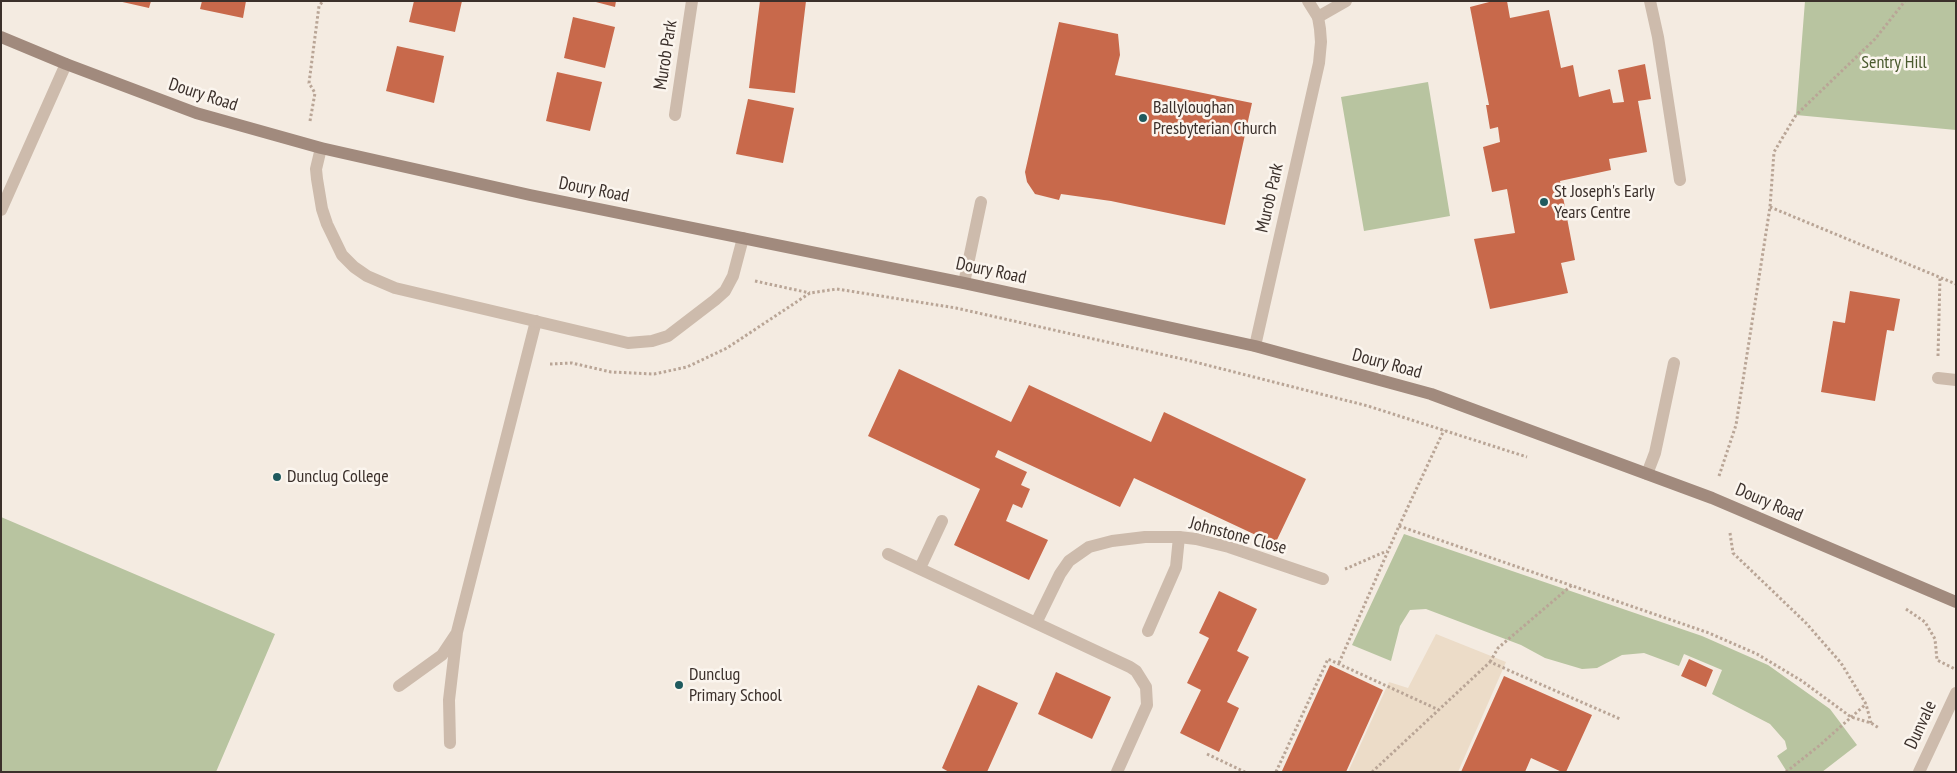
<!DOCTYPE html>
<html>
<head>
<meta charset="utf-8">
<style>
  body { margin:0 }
  #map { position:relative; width:1957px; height:773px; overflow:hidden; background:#f4ebe1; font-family:"PT Sans Narrow",sans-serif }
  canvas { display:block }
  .frame { position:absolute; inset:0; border:2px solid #3b302b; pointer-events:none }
</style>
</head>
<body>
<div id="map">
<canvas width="1957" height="773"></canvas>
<div class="frame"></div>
</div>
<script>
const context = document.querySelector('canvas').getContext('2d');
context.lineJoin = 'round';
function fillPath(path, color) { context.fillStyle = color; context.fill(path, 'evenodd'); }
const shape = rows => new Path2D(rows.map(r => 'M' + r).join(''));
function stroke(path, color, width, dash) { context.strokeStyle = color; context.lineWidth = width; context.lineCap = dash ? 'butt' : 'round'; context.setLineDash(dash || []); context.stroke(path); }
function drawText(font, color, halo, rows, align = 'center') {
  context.font = font + ' "PT Sans Narrow",sans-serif'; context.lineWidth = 5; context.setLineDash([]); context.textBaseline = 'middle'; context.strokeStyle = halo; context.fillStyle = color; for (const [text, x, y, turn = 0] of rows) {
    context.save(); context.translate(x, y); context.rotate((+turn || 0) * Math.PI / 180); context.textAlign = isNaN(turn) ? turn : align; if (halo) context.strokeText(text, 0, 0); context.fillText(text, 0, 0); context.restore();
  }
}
fillPath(shape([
  [1805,1,1956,1,1956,130,1796,115],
  [1428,82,1450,216,1364,231,1341,97],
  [1,517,275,634,216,772,1,772],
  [1404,534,1702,636,1768,665,1830,709,1857,745,1822,772,1787,772,1777,756,1787,749,1785,741,1770,724,1712,694,1722,670,1684,654,1679,666,1644,653,1622,655,1597,668,1582,669,1545,658,1521,645,1426,609,1410,610,1400,626,1391,661,1352,645]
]), '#b8c4a0');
fillPath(shape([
  [1436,634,1506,662,1458,772,1348,772,1389,682,1408,688]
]), '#ecdcc8');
fillPath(shape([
  [118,1,151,1,149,8],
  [202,1,246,1,243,18,200,9],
  [414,1,462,1,455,32,409,22],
  [592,1,616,1,615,7],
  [760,1,806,1,795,93,749,88],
  [1493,1,1507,1,1510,18,1549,10,1561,68,1573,65,1579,97,1610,89,1613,103,1624,102,1618,70,1645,64,1651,99,1638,101,1647,152,1609,159,1611,170,1560,181,1575,260,1561,263,1568,293,1490,309,1474,239,1515,233,1507,189,1492,192,1483,147,1500,142,1498,127,1490,129,1486,105,1489,105,1470,7],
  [573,17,615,27,605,68,564,58],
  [1059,22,1118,34,1120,55,1115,75,1252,103,1225,225,1111,201,1061,194,1059,200,1035,194,1027,182,1025,172],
  [397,46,444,56,434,103,386,91],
  [557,72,602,82,590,131,546,121],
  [748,99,794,108,783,163,736,154],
  [1850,291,1900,299,1894,331,1887,330,1875,401,1821,392,1833,321,1845,323],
  [899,369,1011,422,1029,385,1151,442,1164,412,1306,479,1275,544,1134,478,1120,507,998,450,995,457,1027,472,1021,485,1030,489,1022,508,1013,504,1006,521,1048,540,1029,580,954,545,980,489,868,436],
  [1219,591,1257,609,1237,651,1249,657,1227,702,1239,708,1219,752,1180,733,1201,690,1187,683,1209,638,1199,633],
  [1689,659,1713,670,1706,687,1681,676],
  [1330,665,1383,690,1346,772,1283,772,1282,771],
  [1056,672,1111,697,1092,739,1038,714],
  [1504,676,1592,715,1566,772,1562,772,1531,758,1525,772,1461,772],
  [978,685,1018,703,987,772,949,772,942,768]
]), '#c8694b');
stroke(shape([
  [310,121,315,93,309,83,319,6,323,1],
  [1770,207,1956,284],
  [755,281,810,293],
  [1938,356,1940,277],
  [550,364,572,363,611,372,654,374,687,367,727,348,810,293,837,289,956,308,1187,360,1368,406,1527,457],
  [1719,476,1736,425,1770,207,1774,152,1796,115,1875,39,1905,1],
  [1399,526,1709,633,1757,654,1802,681,1851,717,1871,723,1879,728],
  [1730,533,1733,553,1806,623,1841,663,1866,704,1871,723],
  [1345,569,1387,551],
  [1906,609,1925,622,1935,639,1937,660,1955,669],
  [1490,662,1498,648,1572,585],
  [1339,663,1399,526,1444,430],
  [1207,754,1245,772],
  [1276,772,1328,659,1439,710],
  [1372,772,1490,662,1620,719],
  [1786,772,1820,745,1866,704]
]), '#b9a596', 3, [2.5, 2.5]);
stroke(shape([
  [1650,1,1658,37,1680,180],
  [1318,17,1346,1],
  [964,283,981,202],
  [1647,474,1655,453,1674,363],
  [1148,631,1176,567,1179,537],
  [399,686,442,655,456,634],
  [450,743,449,700,457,632,536,321]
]), '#cdbbac', 12);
stroke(shape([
  [675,115,692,1],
  [321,148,316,169,317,179,322,209,327,224,342,255,354,267,367,276,395,288,628,343,652,341,668,336,715,300,725,291,733,276,743,238],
  [1,210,66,64],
  [1255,346,1319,63,1321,42,1320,29,1318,17,1308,1],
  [1938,378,1956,380],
  [888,554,1130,667,1136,671,1146,687,1147,705,1117,772],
  [920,568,942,521],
  [1036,623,1060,574,1069,561,1089,547,1112,541,1145,537,1179,537,1196,539,1229,547,1323,579],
  [1919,772,1956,693]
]), '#cdbbac', 12);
stroke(shape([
  [1,37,66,64,196,113,321,148,530,195,964,283,1255,346,1431,394,1712,498,1956,602]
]), '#a18a7d', 12);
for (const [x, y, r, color] of [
  [1143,118,5,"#1f5a5e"],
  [1544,202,5,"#1f5a5e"],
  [277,477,5,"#1f5a5e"],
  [679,685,5,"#1f5a5e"]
]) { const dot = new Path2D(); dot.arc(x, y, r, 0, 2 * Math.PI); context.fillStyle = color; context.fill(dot); stroke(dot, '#fbf5ee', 2); }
drawText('18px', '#3b302b', '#fbf5ee', [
  ["Murob Park",666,55,-81],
  ["Doury Road",203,95,18],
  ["Doury Road",594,190,11],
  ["Murob Park",1270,198,-77],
  ["Doury Road",991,271,12],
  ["Doury Road",1387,364,15],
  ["Doury Road",1769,503,23],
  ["Johnstone Close",1238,536,15],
  ["Dunvale",1921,725,-65]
]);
drawText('18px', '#4a5a2e', '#fbf5ee', [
  ["Sentry Hill",1894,63]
]);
drawText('18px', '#3b302b', '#fbf5ee', [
  ["Ballyloughan",1153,108],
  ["Presbyterian Church",1153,129],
  ["St Joseph's Early",1554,192],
  ["Years Centre",1554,213],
  ["Dunclug College",287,477],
  ["Dunclug",689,675],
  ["Primary School",689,696]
], 'left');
</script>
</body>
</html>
